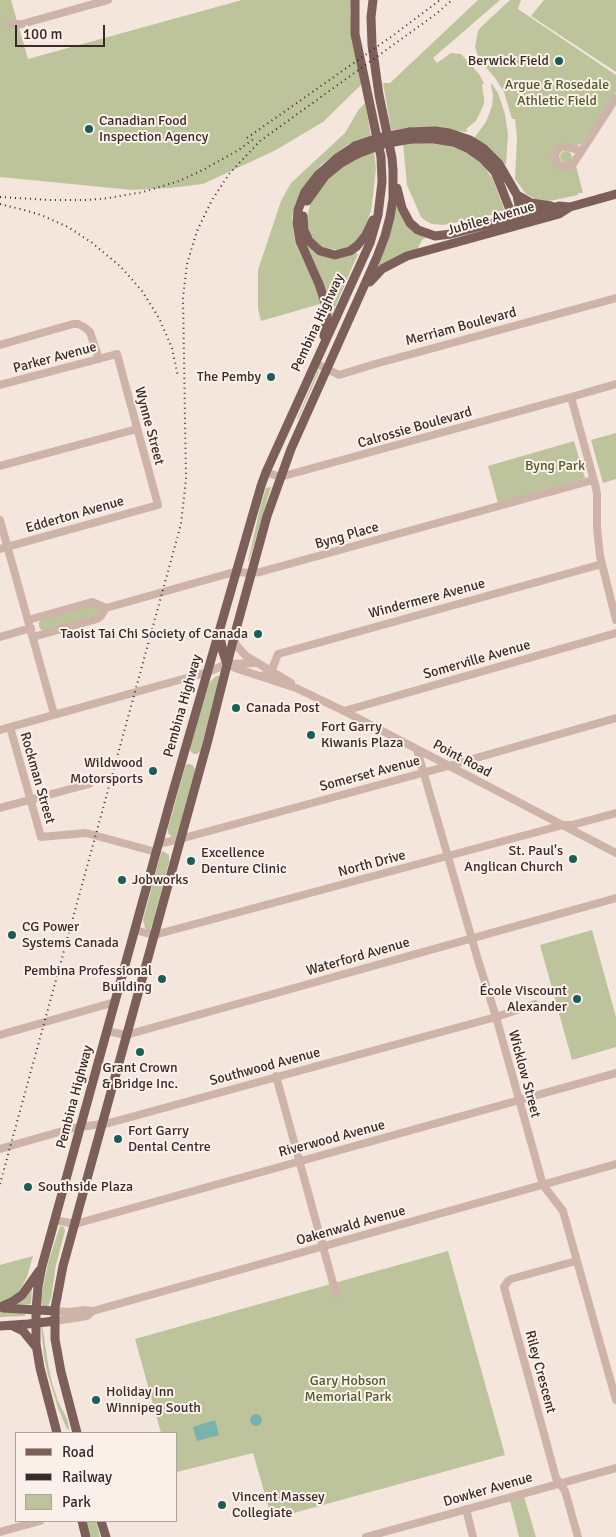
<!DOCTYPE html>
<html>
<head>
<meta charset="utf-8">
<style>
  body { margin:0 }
  #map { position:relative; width:616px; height:1537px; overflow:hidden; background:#f4e6dd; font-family:Signika,sans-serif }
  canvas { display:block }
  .legend { position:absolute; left:15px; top:1432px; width:162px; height:90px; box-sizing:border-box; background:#fbf1ea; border:1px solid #aea29c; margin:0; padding:6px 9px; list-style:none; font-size:15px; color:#3a2b28 }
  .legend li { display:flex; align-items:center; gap:10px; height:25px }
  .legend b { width:25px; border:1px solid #aea29c }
  .scale { position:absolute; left:15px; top:25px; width:90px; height:22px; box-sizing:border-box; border:2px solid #3a2b28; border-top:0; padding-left:6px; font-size:15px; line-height:18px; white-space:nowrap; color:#3a2b28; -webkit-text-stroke:4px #fbf1ea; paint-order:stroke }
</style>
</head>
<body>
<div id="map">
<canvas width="616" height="1537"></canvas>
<ul class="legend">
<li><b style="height:6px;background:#7c5f59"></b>Road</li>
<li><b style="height:6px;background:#3a2b28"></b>Railway</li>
<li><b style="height:14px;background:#bdc49b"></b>Park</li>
</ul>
<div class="scale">100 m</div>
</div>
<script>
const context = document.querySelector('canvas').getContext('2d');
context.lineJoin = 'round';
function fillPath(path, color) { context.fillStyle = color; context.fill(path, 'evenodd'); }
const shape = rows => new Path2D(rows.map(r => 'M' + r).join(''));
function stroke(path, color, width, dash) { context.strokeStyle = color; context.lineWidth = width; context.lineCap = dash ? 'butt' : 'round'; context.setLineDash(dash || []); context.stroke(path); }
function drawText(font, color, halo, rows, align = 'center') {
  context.font = font + ' Signika,sans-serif'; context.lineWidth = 4; context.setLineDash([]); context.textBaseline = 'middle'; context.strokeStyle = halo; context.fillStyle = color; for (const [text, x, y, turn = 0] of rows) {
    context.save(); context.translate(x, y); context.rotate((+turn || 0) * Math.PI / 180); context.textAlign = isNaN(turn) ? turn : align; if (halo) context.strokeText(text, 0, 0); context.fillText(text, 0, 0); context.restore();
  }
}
fillPath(shape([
  [0,0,11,0,28,59,242,0,351,0,350,14,362,84,323,122,276,150,203,184,170,188,132,190,0,177],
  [478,0,500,0,433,58,437,63,451,53,461,54,479,74,484,83,482,85,484,98,484,104,478,117,476,121,466,129,468,131,465,132,427,127,391,130,383,83,390,83],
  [510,0,521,0,518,9,616,75,616,92,582,143,577,146,556,147,557,167,562,170,567,171,576,166,583,193,578,193,578,195,555,200,541,202,533,201,534,198,526,194,515,179,517,137,515,119,512,119,504,92,495,78,479,59,475,47,478,31,481,27],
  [544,0,616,0,616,72,531,16],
  [491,84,492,84,498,93,505,114,508,134,506,165,474,138,486,122,492,106,493,96],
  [365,103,371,136,347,145,321,165,303,188,295,205,292,217,293,229,295,240,319,292,323,311,320,304,261,321,258,309,258,270,281,201,291,183,345,133,359,109],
  [403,143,424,143,448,145,465,152,474,157,482,164,493,179,505,212,444,225,432,224,426,221,421,217,407,185],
  '560 157a6 6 0 1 1 12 0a6 6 0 1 1-12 0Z',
  [374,151,376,168,373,196,371,211,363,232,355,243,349,247,339,250,322,248,313,241,309,233,307,217,311,201,321,186,336,171,353,159],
  [394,185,407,219,430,235,422,240,417,250,376,274,377,257],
  [304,241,316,253,341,258,355,252,358,254,332,314,330,314],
  [318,370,319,372,298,419,297,419],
  [616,433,616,479,603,483,591,440],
  [574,441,585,478,498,503,488,466],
  [271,487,249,561,248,561,261,504,266,488],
  [93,605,99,608,100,612,98,615,44,631,41,630,39,626,39,622,43,619],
  [216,676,220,676,200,751,197,754,194,754,191,752,190,748,209,683],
  [187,764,193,765,195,770,177,836,173,838,168,833,168,828,185,767],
  [163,851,169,855,169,862,153,922,150,930,148,930,145,928,143,920,161,853],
  [592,930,616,1017,616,1047,572,1060,540,945],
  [60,1226,64,1227,65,1231,56,1265,51,1299,48,1306,42,1307,41,1300,43,1288,48,1263],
  [448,1251,505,1455,272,1519,253,1453,177,1472,176,1474,176,1433,161,1433,135,1339],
  [33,1256,27,1277,21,1288,15,1297,0,1303,0,1265],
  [32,1287,31,1304,15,1305],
  [0,1311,20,1312,26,1315,24,1316,0,1317],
  [41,1326,42,1326,43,1330,48,1364,52,1383,58,1401,67,1419,69,1428,69,1430,67,1429,58,1408,48,1375,44,1357],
  [523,1493,536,1537,519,1537,509,1497],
  [86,1521,96,1521,100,1537,91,1537]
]), '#bdc49b');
fillPath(shape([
  '250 1420a6 6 0 1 1 12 0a6 6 0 1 1-12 0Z',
  [215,1420,219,1435,197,1441,193,1427]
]), '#7ab3ad');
stroke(shape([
  [9,25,22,24,108,0],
  [581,151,567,147,561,147,556,152,555,155,557,163,561,166,566,167,573,164,616,98],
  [0,345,73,324,78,324,84,327,90,332,99,359],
  [315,363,339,375,375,364,616,298],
  [616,384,571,397,596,488,597,494,597,528,600,556,616,620],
  [0,385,117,354,158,505,0,549],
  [0,466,137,429],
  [266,472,280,477,571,397],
  [0,520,54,714],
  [28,620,92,602,106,608,227,574,236,572,251,573,260,572,593,480],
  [0,637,31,628],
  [33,637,97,619,101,616,106,608],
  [234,637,236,645,246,656,291,683],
  [227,664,235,668,296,688,344,711,616,853],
  [260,676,266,675,271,672,278,654,602,564],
  [344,711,616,633],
  [10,727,41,837,86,833,156,852],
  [0,730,208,672,227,664,256,663],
  [417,750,478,960,496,1017,543,1185,563,1211,616,1400],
  [0,808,89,784],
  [158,844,180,839,448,766,616,718],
  [135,930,154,935,563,825,572,825,616,813],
  [107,1031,126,1035,616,898],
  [0,1035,115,1002],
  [276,1076,336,1294],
  [0,1149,73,1128,109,1123,496,1017,535,1004],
  [55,1220,75,1224,616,1073],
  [576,1261,511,1279,508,1281,504,1287,556,1478,565,1491,578,1537],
  [55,1311,70,1312,85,1310,93,1311],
  [55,1321,87,1316,93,1311,616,1164],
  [466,1509,473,1537],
  [0,1532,40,1521],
  [366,1537,616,1468]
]), '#cdb3a8', 8);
stroke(shape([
  [410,132,435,131,449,133,470,140,483,148,499,164,517,195,522,221],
  [411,139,434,139,453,142,469,149,482,158,495,172,498,179,515,223],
  [397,188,402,208,410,223,418,230,435,236,451,234,559,206,570,207],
  [517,195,531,203,551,206],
  [307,201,325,176,341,163,357,154],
  [303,216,304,230,309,241,320,251,335,255,350,251,357,246,366,235,373,220],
  [370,282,382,269,407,256,559,214,570,207,616,194],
  [324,336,327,315,325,302,319,284,300,241,297,223,298,210,305,192,318,175,337,158,355,146],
  [220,636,223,652,227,664],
  [0,1307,12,1302,22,1295,39,1271],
  [3,1308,55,1311],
  [0,1326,28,1324,55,1321],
  [13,1326,23,1331,36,1347],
  [57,1433,40,1368,36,1344,36,1310,38,1287,42,1266,170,802,261,486,266,472,370,243,378,215,382,182,381,157,355,34,355,0],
  [77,1433,61,1372,55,1339,55,1308,63,1266,208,740,234,637,267,516,291,449,377,257,385,236,390,217,393,199,393,170,392,158,379,95,372,45,371,17,373,0],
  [82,1521,86,1537],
  [101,1521,106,1537]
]), '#7c5f59', 9);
stroke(shape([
  [247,138,395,34,440,0],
  [0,197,50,200,88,200,109,198,143,192,179,181,199,172,237,151,255,138],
  [0,204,24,210,41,215,68,227,91,242,121,267,142,291,159,318,172,348,178,377],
  [0,1184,181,524,186,479,183,297,187,264,197,231,212,200,229,174,260,141,436,14,452,0]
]), '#3a2b28', 2, [1, 4]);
stroke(shape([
  [355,146,378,138,410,132],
  [357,154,383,144,411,139]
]), '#7c5f59', 9);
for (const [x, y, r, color] of [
  [559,61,5,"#1b5e58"],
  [89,129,5,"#1b5e58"],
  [271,377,5,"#1b5e58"],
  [258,634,5,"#1b5e58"],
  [236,708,5,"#1b5e58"],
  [311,735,5,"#1b5e58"],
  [153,771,5,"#1b5e58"],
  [573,859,5,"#1b5e58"],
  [191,861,5,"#1b5e58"],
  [122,880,5,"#1b5e58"],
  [12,935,5,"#1b5e58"],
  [162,979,5,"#1b5e58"],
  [577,999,5,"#1b5e58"],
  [140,1052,5,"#1b5e58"],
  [118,1139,5,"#1b5e58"],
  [28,1187,5,"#1b5e58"],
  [96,1400,5,"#1b5e58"],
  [222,1505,5,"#1b5e58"]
]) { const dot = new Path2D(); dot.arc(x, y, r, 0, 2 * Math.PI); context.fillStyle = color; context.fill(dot); stroke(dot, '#fbf1ea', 2); }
drawText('14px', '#3a2b28', '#fbf1ea', [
  ["Berwick Field",549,61,"right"],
  ["Canadian Food",99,121],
  ["Inspection Agency",99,137],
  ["The Pemby",261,377,"right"],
  ["Taoist Tai Chi Society of Canada",248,634,"right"],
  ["Canada Post",246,708],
  ["Fort Garry",321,727],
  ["Kiwanis Plaza",321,743],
  ["Wildwood",143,763,"right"],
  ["Motorsports",143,779,"right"],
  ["St. Paul's",563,851,"right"],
  ["Anglican Church",563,867,"right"],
  ["Excellence",201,853],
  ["Denture Clinic",201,869],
  ["Jobworks",132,880],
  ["CG Power",22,927],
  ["Systems Canada",22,943],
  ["Pembina Professional",152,971,"right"],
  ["Building",152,987,"right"],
  ["École Viscount",567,991,"right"],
  ["Alexander",567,1007,"right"],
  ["Grant Crown",140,1068,"center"],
  ["& Bridge Inc.",140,1084,"center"],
  ["Fort Garry",128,1131],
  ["Dental Centre",128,1147],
  ["Southside Plaza",38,1187],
  ["Holiday Inn",106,1392],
  ["Winnipeg South",106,1408],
  ["Vincent Massey",232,1497],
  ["Collegiate",232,1513]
], 'left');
drawText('14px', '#505a2a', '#fbf1ea', [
  ["Argue & Rosedale",557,85],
  ["Athletic Field",557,101],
  ["Byng Park",555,466],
  ["Gary Hobson",348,1381],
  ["Memorial Park",348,1397]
]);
drawText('14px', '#3a2b28', '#fbf1ea', [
  ["Jubilee Avenue",491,219,-16],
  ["Pembina Highway",318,323,-65],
  ["Merriam Boulevard",461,327,-15],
  ["Parker Avenue",55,358,-15],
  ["Wynne Street",149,426,75],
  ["Calrossie Boulevard",415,428,-16],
  ["Edderton Avenue",75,515,-16],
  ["Byng Place",347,536,-16],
  ["Windermere Avenue",427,599,-15],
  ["Somerville Avenue",477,660,-16],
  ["Pembina Highway",183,706,-74],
  ["Point Road",462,759,28],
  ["Somerset Avenue",370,774,-15],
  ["Rockman Street",37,778,74],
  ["North Drive",372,864,-15],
  ["Waterford Avenue",358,957,-16],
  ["Southwood Avenue",265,1067,-15],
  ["Wicklow Street",524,1074,75],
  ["Pembina Highway",75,1097,-75],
  ["Riverwood Avenue",332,1139,-15],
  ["Oakenwald Avenue",351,1226,-16],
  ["Riley Crescent",540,1372,75],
  ["Dowker Avenue",488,1490,-16]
]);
</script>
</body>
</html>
